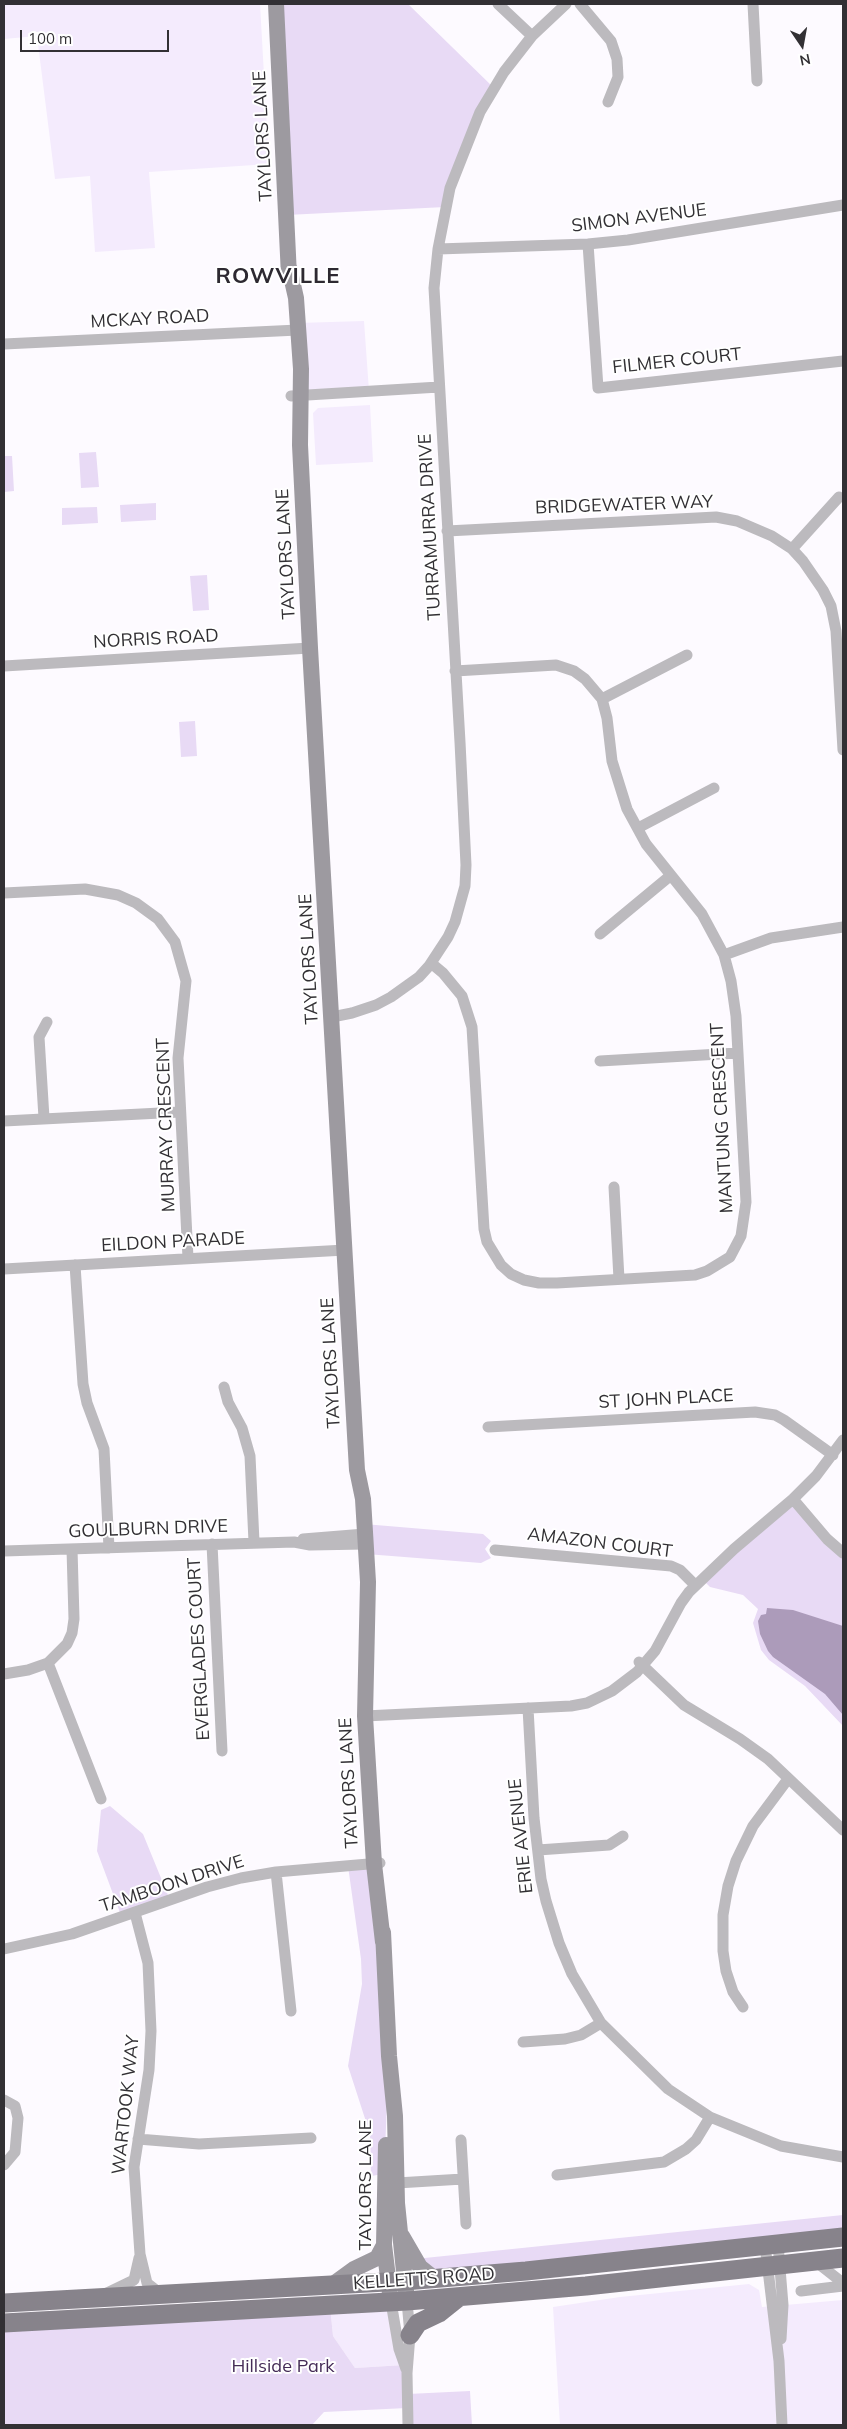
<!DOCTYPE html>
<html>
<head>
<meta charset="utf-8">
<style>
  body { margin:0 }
  #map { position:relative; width:847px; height:2429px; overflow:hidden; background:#fdfaff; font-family:Mulish,sans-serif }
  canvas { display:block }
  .frame { position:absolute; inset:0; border:5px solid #323034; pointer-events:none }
  .north { position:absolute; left:777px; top:20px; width:50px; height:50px; -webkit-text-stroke:4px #fff; paint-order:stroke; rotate:168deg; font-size:14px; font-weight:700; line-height:20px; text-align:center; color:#323034 }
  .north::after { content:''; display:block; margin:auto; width:18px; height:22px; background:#323034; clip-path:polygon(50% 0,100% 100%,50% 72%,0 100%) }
  .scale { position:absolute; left:20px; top:30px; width:149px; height:22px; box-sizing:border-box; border:2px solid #323034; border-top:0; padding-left:6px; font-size:15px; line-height:18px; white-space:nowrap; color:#323034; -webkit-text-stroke:4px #fff; paint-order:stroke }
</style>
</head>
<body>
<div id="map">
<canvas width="847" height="2429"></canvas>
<div class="frame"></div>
<div class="north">N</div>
<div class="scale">100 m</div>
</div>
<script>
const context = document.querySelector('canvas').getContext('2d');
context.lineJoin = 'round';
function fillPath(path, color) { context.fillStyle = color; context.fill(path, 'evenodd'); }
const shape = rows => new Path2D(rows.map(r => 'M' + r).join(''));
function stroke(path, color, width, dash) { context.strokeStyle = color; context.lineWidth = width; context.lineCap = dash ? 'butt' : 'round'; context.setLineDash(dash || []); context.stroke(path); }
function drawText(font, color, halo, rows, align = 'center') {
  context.font = font + ' Mulish,sans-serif'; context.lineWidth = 4; context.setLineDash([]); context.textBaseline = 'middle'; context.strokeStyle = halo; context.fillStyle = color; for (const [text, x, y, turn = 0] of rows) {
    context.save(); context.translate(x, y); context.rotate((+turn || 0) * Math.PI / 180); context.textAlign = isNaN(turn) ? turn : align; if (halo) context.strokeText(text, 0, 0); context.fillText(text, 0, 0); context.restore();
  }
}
fillPath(shape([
  [4,4,260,4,269,164,149,172,155,248,95,252,90,176,55,179,37,36,4,39],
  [364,321,369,391,302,395,298,323],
  [370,405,373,462,316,465,313,413,318,408],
  [749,2284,759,2290,762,2307,843,2300,843,2425,560,2425,553,2307,620,2297],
  [391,2302,404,2365,355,2368,333,2336,330,2306]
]), '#f4ebfd');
fillPath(shape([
  [276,4,408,4,494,88,445,207,287,215],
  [96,452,99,487,81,488,79,453],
  [4,456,12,456,14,491,4,492],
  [156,503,156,520,121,522,120,505],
  [97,507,98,523,62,525,62,508],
  [207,575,209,610,193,611,190,576],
  [195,721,197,756,181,757,179,722],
  [793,1499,843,1553,843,1726,805,1686,769,1660,761,1650,753,1623,758,1609,743,1595,710,1587,702,1579],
  [364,1524,483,1534,491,1541,485,1549,491,1558,481,1563,366,1554],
  [110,1806,143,1834,170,1900,122,1918,97,1851,101,1810],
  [374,1864,389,2056,384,2174,371,2176,370,2134,348,2066,362,1984,361,1959,348,1866],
  [843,2215,843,2237,435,2279,415,2259],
  [330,2306,333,2336,355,2368,404,2365,408,2394,470,2391,472,2425,408,2425,407,2408,324,2412,312,2425,4,2425,4,2323]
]), '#e8daf5');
fillPath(shape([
  [767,1608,793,1610,843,1626,843,1715,825,1694,773,1657,768,1651,760,1634,758,1621,761,1615,766,1614]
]), '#ac9bba');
stroke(shape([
  [498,4,532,36],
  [580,4,611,41,617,59,618,77,608,102],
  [753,4,757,81],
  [588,244,598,388,843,361],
  [438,249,588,244,628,240,843,205],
  [4,344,298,330],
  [291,396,439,387],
  [447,531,716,517,737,521,772,536,792,549,803,561,823,590,831,606,836,631,843,750],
  [792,549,839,497],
  [4,666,310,648],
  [602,699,687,655],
  [638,828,714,788],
  [4,893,85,889,118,895,136,903,158,919,175,942,186,981,178,1058,188,1258],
  [600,934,670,876],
  [724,955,771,938,843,927],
  [431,963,443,973,462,996,472,1027,484,1229,487,1242,501,1265,511,1274,524,1280,539,1283,557,1283,695,1275,707,1271,730,1257,741,1236,746,1202,736,1016,731,981,724,955,702,914,646,844,627,809,612,761,607,718,602,699,585,679,574,671,556,665,455,671],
  [332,1017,352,1013,376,1005,391,997,419,977,429,966,448,937,455,922,465,886,466,865,460,742,434,288,438,249,450,188,480,112,504,72,532,36,566,4],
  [600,1061,737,1053],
  [44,1118,39,1037,47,1022],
  [4,1121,180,1112],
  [614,1187,619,1279],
  [75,1265,83,1384,87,1403,104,1449,109,1548],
  [4,1269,345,1250],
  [224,1387,228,1402,242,1428,250,1456,254,1542],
  [488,1427,755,1412,775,1415,784,1420,833,1455],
  [793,1499,827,1539,843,1553],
  [303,1539,365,1534],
  [212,1544,222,1751],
  [495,1550,671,1566,680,1570,695,1585],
  [4,1551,294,1542,310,1545,365,1544],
  [639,1662,684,1705,740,1739,768,1759,843,1830],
  [48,1663,101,1799],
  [4,1674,28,1670,48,1663,67,1644,72,1633,74,1619,72,1549],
  [528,1708,534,1818,541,1879,546,1901,559,1943,572,1974,601,2023,668,2089,710,2117,781,2146,843,2157],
  [365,1716,571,1706,587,1703,612,1691,637,1672,655,1651,681,1603,689,1592,734,1549,793,1499,816,1476,843,1440],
  [538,1850,609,1845,623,1836],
  [276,1872,291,2011],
  [135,1913,148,1963,151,2031,149,2070,134,2167,140,2254,147,2283,161,2294],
  [4,1949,72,1934,207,1887,241,1878,276,1872,380,1863],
  [743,2007,733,1992,726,1971,723,1951,723,1915,728,1886,736,1861,753,1826,788,1779],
  [523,2042,565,2039,581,2035,601,2023],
  [4,2100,15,2106,18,2118,15,2152,4,2165],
  [138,2139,199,2144,311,2138],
  [461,2140,466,2224],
  [557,2175,664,2162,686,2149,696,2140,710,2117],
  [397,2183,463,2179],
  [778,2244,783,2305,781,2339],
  [765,2245,779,2361,782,2425],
  [815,2261,843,2283],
  [801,2291,843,2286],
  [105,2294,134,2280,139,2258],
  [407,2301,410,2335,407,2373,408,2425],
  [391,2302,399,2349,406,2369]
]), '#bcbabe', 11);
stroke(shape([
  [276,4,289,276],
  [289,267,296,298,301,369,300,445,310,648,357,1470,363,1499,368,1582,365,1716,374,1864,383,1942],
  [383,1932,389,2056,395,2116,397,2203,407,2301],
  [386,2145,384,2245,391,2302],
  [402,2236,420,2267,435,2279],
  [332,2285,354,2269,377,2258,384,2245]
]), '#9d9aa0', 16);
stroke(shape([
  [4,2303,404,2281,526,2271,843,2237],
  [4,2323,407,2301,586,2286,843,2258],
  [410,2335,418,2323,439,2313,459,2297]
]), '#87838b', 19);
drawText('18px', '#323034', '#fff', [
  ["TAYLORS LANE",263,136,-93],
  ["SIMON AVENUE",639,218,-7],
  ["MCKAY ROAD",150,319,-3],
  ["FILMER COURT",677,361,-6],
  ["BRIDGEWATER WAY",624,505,-2],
  ["TURRAMURRA DRIVE",430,527,-93],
  ["TAYLORS LANE",286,554,-93],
  ["NORRIS ROAD",156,639,-3],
  ["TAYLORS LANE",309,959,-93],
  ["MANTUNG CRESCENT",722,1118,-93],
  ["MURRAY CRESCENT",166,1125,-92],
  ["EILDON PARADE",173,1242,-3],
  ["TAYLORS LANE",331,1363,-93],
  ["ST JOHN PLACE",666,1399,-3],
  ["GOULBURN DRIVE",148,1529,-2],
  ["AMAZON COURT",600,1543,7],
  ["EVERGLADES COURT",199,1649,-93],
  ["TAYLORS LANE",349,1783,-93],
  ["ERIE AVENUE",521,1836,-96],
  ["TAMBOON DRIVE",172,1884,-18],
  ["WARTOOK WAY",126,2105,-84],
  ["TAYLORS LANE",366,2185,-90],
  ["KELLETTS ROAD",424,2279,-4]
]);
drawText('18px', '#452c57', '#fff', [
  ["Hillside Park",283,2367]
]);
context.letterSpacing = '1px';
drawText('bold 22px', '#2d2931', '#fff', [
  ["ROWVILLE",278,276]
]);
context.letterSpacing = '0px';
</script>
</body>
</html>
